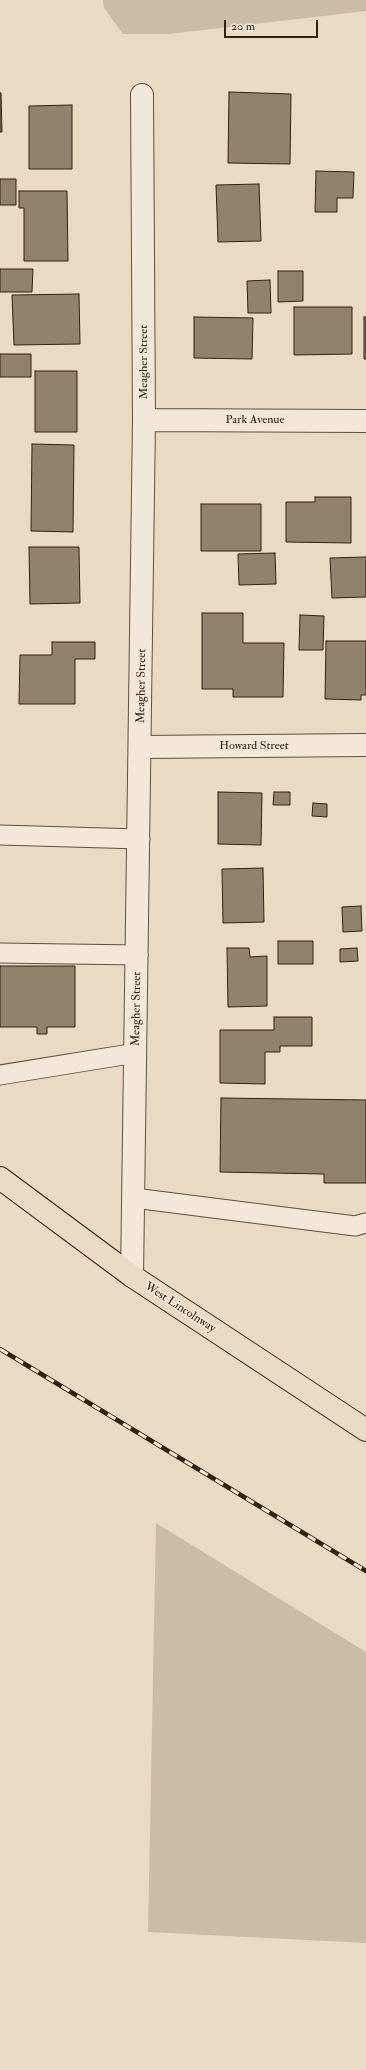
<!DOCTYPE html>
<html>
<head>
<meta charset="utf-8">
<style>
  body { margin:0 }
  #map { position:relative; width:366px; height:2070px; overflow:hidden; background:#ebdac3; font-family:"IM FELL Double Pica",serif }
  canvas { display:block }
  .scale { position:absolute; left:224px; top:20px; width:94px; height:18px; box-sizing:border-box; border:2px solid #322110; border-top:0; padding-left:5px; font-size:12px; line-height:14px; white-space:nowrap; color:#322110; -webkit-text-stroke:3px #f2e7d8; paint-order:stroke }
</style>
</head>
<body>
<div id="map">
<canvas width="366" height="2070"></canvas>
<div class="scale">20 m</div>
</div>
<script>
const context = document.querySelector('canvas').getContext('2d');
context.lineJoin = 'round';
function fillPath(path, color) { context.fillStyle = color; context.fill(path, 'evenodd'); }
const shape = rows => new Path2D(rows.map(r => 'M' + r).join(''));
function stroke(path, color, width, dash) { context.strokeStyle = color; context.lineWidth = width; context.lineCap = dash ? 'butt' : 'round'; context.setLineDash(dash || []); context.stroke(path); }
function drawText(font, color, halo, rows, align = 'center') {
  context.font = font + ' "IM FELL Double Pica",serif'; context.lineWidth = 3; context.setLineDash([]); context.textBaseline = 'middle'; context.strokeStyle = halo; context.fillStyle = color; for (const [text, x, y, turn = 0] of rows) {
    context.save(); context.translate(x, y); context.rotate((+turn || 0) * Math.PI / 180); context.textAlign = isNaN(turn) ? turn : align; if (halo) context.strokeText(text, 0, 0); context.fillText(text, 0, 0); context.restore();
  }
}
fillPath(shape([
  [103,0,366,0,366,11,169,34,123,34,104,8],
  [156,1523,366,1652,366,1943,148,1932]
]), '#ccbba5');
const building = shape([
  [229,92,291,94,290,164,228,163,229,92],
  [0,93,1,93,2,132,0,132,0,93],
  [72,105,72,169,29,169,29,106,72,105],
  [316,171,354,172,353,198,337,198,337,212,315,212,316,171],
  [0,179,16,179,16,205,0,205,0,179],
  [259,184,261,241,218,242,216,185,259,184],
  [19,191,67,191,68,261,24,261,24,208,19,208,19,191],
  [0,269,33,269,32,292,0,292,0,269],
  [278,271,303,271,303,301,278,302,278,271],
  [270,280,271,313,248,313,247,281,270,280],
  [79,294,80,344,14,345,12,295,79,294],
  [294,307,352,307,352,354,294,355,294,307],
  [194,317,253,318,252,359,194,358,194,317],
  [364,317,366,317,366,359,364,359,364,317],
  [0,354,31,354,31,377,0,377,0,354],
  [35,371,77,371,77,432,35,432,35,371],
  [32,444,74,445,73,532,31,531,32,444],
  [315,497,351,497,351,543,286,542,286,502,315,502,315,497],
  [201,504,261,504,261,551,201,551,201,504],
  [29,547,79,547,80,603,30,604,29,547],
  [275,553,276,584,239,585,238,554,275,553],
  [366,557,366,597,332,598,330,558,366,557],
  [202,613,243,613,243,643,284,643,283,697,233,697,233,689,202,689,202,613],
  [300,615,324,616,323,650,299,650,300,615],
  [326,641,366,641,366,695,361,695,361,700,325,699,326,641],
  [52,642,95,642,95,659,75,659,75,704,19,704,20,655,52,655,52,642],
  [218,792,262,793,261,845,218,844,218,792],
  [274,792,290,792,290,805,273,805,274,792],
  [313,803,327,804,327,817,312,816,313,803],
  [263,868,264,922,223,923,222,869,263,868],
  [361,906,362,931,343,932,342,907,361,906],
  [278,941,313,941,313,964,278,964,278,941],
  [227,948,249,948,250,957,267,956,267,1006,228,1007,227,948],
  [357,948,358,961,340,962,340,949,357,948],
  [0,966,75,966,75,1027,47,1027,47,1034,37,1034,37,1027,0,1027,0,966],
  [274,1017,312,1017,312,1046,280,1046,280,1052,265,1052,265,1084,220,1083,220,1030,274,1030,274,1017],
  [221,1098,366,1100,366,1183,324,1183,324,1174,220,1172,221,1098]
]);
fillPath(building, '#92816d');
stroke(building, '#322110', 1);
const service = shape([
  [0,835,140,839],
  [0,953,138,955],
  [0,1075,136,1053],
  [134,1198,355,1226,366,1223]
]);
const minor = shape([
  [144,420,366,421],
  [141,747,366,745],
  [132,1276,144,420,142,95]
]);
const primary = shape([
  [0,1178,132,1276,366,1430]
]);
stroke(service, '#604f3d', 21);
stroke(minor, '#604f3d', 24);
stroke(primary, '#322110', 24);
stroke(service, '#f2e7d8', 19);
stroke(minor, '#f2e7d8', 22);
stroke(primary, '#ebdac3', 22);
const rail = shape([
  [0,1349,366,1571]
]);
stroke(rail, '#322110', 4.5);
stroke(rail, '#f2e7d8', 3, [9]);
drawText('12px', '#322110', '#f2e7d8', [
  ["Meagher Street",144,362,-90],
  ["Park Avenue",255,420],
  ["Meagher Street",142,686,-89],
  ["Howard Street",254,746],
  ["Meagher Street",137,1009,-89],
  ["West Lincolnway",180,1308,33]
]);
</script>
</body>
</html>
